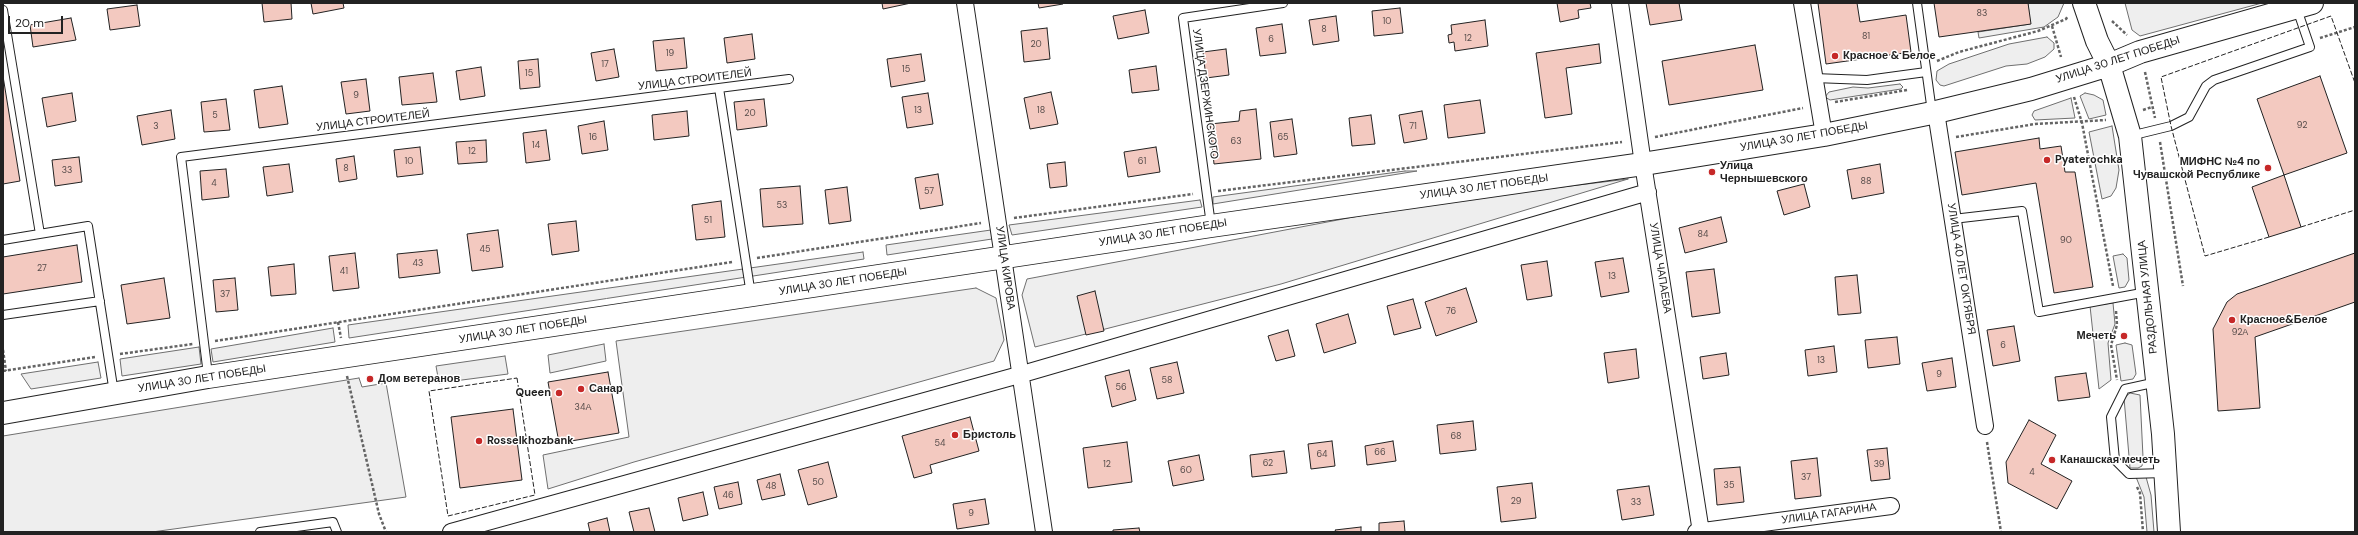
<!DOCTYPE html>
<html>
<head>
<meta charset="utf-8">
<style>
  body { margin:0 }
  #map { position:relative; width:2358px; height:535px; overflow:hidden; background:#fff; font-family:"DM Sans",sans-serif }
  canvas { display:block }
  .frame { position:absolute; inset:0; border:4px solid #222; pointer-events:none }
  .scale { position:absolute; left:8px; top:16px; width:55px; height:18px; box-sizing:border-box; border:2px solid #222; border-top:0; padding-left:5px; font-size:12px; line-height:14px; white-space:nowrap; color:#222; -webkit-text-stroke:3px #fff; paint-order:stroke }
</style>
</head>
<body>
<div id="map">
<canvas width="2358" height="535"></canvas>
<div class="frame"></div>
<div class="scale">20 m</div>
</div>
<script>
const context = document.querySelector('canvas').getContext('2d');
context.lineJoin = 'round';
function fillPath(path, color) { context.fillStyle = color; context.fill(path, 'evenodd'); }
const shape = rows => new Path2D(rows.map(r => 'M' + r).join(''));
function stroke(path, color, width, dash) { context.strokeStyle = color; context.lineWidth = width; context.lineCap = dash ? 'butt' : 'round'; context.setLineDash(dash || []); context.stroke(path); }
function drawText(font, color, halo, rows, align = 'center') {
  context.font = font + ' "DM Sans",sans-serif'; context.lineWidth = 3; context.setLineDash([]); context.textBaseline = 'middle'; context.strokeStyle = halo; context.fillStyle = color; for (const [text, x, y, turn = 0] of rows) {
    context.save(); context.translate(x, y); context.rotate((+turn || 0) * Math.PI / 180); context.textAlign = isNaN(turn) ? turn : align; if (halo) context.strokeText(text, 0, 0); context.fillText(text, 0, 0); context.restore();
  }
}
const green = shape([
  [2028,3,2064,3,2058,17,2044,27,1979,38,1978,32,2030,24,2028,3],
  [2125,3,2262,3,2140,36,2132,30,2125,3],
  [2047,37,2054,43,2054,49,2045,57,2027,64,2006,66,1944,86,1940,85,1936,80,1937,71,1949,64,2009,44,2047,37],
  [1900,84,1903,87,1901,89,1830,100,1825,97,1829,92,1853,87,1868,88,1900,84],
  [2085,93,2094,95,2103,100,2106,115,2089,119,2080,96,2085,93],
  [2071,98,2075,118,2035,120,2032,115,2034,111,2071,98],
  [2112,126,2119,170,2116,188,2111,196,2102,199,2089,132,2112,126],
  [1405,171,1417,171,1213,204,1213,197,1405,171],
  [1628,179,1281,284,1035,347,1022,295,1027,279,1422,204,1628,179],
  [1200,200,1202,207,1012,235,1009,225,1200,200],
  [991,230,992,239,887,255,886,245,991,230],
  [863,252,864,259,349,338,348,325,863,252],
  [2123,254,2127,258,2129,280,2125,287,2119,288,2113,256,2123,254],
  [976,288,996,298,1004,340,994,361,634,462,548,489,543,455,629,437,616,341,976,288],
  [2113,303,2115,324,2108,343,2111,380,2099,389,2090,306,2113,303],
  [333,328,335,342,213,362,211,349,333,328],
  [2125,343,2132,345,2136,374,2133,379,2121,381,2116,345,2125,343],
  [199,347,201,364,122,376,120,359,199,347],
  [98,362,101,378,31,389,21,374,98,362],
  [359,378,362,387,386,383,406,497,152,532,3,532,3,436,359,378],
  [2130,393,2140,395,2143,457,2142,466,2138,468,2130,468,2124,398,2130,393],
  [2136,477,2146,477,2151,495,2154,532,2147,532,2144,497,2136,477]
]);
fillPath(green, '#eee');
stroke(green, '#6f6f6f', 1);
const parking = shape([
  [604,344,606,361,550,373,548,355,604,344],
  [505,356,508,374,439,383,436,366,505,356]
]);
fillPath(parking, '#ededed');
stroke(parking, '#6f6f6f', 1);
const building = shape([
  [262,3,291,3,292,19,264,22,262,3],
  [311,3,343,3,344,8,313,14,311,3],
  [882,3,911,3,883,9,882,3],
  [1038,3,1063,3,1063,4,1039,8,1038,3],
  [1557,3,1590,3,1591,8,1578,10,1579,18,1560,22,1557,3],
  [1646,3,1679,3,1682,20,1650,25,1646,3],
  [1818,3,1857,3,1860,22,1906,15,1911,52,1826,64,1818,3],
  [1934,3,2028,3,2031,24,1939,37,1934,3],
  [137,5,140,26,110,30,107,9,137,5],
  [1400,8,1403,33,1374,36,1372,11,1400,8],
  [1145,10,1149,33,1118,39,1113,16,1145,10],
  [1336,16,1339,41,1313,45,1309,20,1336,16],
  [71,18,76,40,33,47,30,25,71,18],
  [1485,20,1488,46,1455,51,1454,42,1449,43,1448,35,1452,34,1451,25,1485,20],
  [1282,24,1286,53,1260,56,1256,28,1282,24],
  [1047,28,1050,59,1024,62,1021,31,1047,28],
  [752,34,755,59,727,63,724,38,752,34],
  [684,38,687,68,656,71,653,41,684,38],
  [1599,44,1601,63,1566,68,1572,114,1545,118,1536,53,1599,44],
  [1755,45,1763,90,1669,105,1662,61,1755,45],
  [614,49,619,77,596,81,591,53,614,49],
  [1226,49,1229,75,1206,78,1203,52,1226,49],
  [921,54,925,81,891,87,887,59,921,54],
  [538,59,540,87,520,89,518,61,538,59],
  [1156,66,1159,90,1132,93,1129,70,1156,66],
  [481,67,485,96,460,100,456,71,481,67],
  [433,73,437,102,402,105,399,77,433,73],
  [3,76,20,181,3,184,3,76],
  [2320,76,2347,153,2284,175,2257,99,2320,76],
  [366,79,370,111,346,114,341,82,366,79],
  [282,86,288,124,259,128,254,90,282,86],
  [1051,92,1058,124,1030,129,1024,98,1051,92],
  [72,93,76,121,47,127,42,98,72,93],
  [928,93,933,124,907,128,902,97,928,93],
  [226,99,230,130,204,132,201,102,226,99],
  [764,99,767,126,737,130,734,102,764,99],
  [1480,100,1485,133,1448,138,1444,105,1480,100],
  [1256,109,1261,159,1214,164,1210,124,1239,121,1240,111,1256,109],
  [171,110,175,139,142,145,137,116,171,110],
  [687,111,689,136,654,140,652,115,687,111],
  [1422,111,1427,139,1404,143,1399,115,1422,111],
  [1371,115,1375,144,1352,146,1349,118,1371,115],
  [1292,119,1297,154,1274,157,1270,122,1292,119],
  [604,121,608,150,582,154,578,126,604,121],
  [546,130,550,160,526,163,523,133,546,130],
  [2039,138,2040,149,2061,146,2065,172,2075,172,2093,287,2054,293,2036,183,1962,195,1955,152,2039,138],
  [486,140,487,162,458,164,456,142,486,140],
  [420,147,423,174,397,177,394,150,420,147],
  [1156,147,1160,172,1128,177,1124,152,1156,147],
  [354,156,357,179,339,182,336,159,354,156],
  [79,157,82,182,55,186,52,160,79,157],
  [1065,162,1067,186,1050,188,1047,164,1065,162],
  [289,164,293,192,267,196,263,167,289,164],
  [1880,164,1884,193,1852,199,1847,170,1880,164],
  [226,169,229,197,202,200,200,171,226,169],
  [938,174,943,205,920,209,915,178,938,174],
  [2284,175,2301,227,2269,237,2252,187,2284,175],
  [1804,184,1810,207,1784,215,1777,191,1804,184],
  [800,186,803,224,763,227,760,189,800,186],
  [847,187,851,221,829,224,825,190,847,187],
  [721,201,725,237,696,240,692,205,721,201],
  [1721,217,1727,242,1685,253,1679,228,1721,217],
  [576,221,579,251,552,255,548,224,576,221],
  [498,230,503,267,472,271,467,234,498,230],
  [77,245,82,282,3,294,3,257,77,245],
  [437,250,440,273,399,278,397,254,437,250],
  [355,253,359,288,333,291,329,256,355,253],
  [2355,253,2355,302,2255,337,2260,408,2218,411,2213,329,2227,302,2237,294,2355,253],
  [1623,258,1629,292,1601,297,1595,262,1623,258],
  [1547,261,1552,296,1527,300,1521,265,1547,261],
  [294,264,296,294,271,296,268,267,294,264],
  [1714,269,1720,313,1692,317,1686,272,1714,269],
  [1857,275,1861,313,1838,315,1835,277,1857,275],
  [164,278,170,318,127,324,121,285,164,278],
  [235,278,238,310,216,312,213,280,235,278],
  [1466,288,1477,322,1436,336,1425,302,1466,288],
  [1095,291,1104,331,1086,335,1077,296,1095,291],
  [1413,299,1421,328,1394,335,1387,306,1413,299],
  [1348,314,1356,343,1324,353,1316,324,1348,314],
  [2014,326,2020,361,1993,366,1987,330,2014,326],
  [1288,330,1295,356,1276,361,1268,336,1288,330],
  [1897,337,1900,364,1868,368,1865,340,1897,337],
  [1834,346,1837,372,1808,376,1805,350,1834,346],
  [1636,349,1639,378,1608,383,1604,353,1636,349],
  [1726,353,1729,375,1703,379,1700,357,1726,353],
  [1952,358,1956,387,1927,391,1922,363,1952,358],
  [1177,362,1184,393,1157,399,1150,368,1177,362],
  [1129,370,1136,400,1112,407,1105,376,1129,370],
  [608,372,619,433,559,443,548,382,608,372],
  [2086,373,2090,397,2058,401,2055,377,2086,373],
  [513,409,522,480,460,488,451,417,513,409],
  [970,417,979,451,930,465,932,473,914,478,902,436,970,417],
  [2029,420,2056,435,2041,464,2072,481,2057,509,2008,483,2006,462,2029,420],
  [1473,421,1476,450,1440,454,1437,425,1473,421],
  [1332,441,1335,466,1311,469,1308,444,1332,441],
  [1393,441,1396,461,1367,465,1365,446,1393,441],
  [1127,442,1132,482,1088,488,1083,448,1127,442],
  [1887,448,1890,479,1871,481,1867,450,1887,448],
  [1284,451,1287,473,1252,477,1250,455,1284,451],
  [1199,455,1204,480,1173,486,1168,461,1199,455],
  [1817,458,1821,496,1795,499,1791,461,1817,458],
  [828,462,837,497,808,505,798,470,828,462],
  [1740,467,1744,502,1717,505,1714,469,1740,467],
  [780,474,785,495,762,500,757,480,780,474],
  [738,482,742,504,719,509,714,487,738,482],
  [1532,483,1536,518,1501,522,1497,487,1532,483],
  [1649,486,1654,515,1622,520,1617,490,1649,486],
  [703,492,708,515,683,521,678,498,703,492],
  [985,499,989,524,957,529,953,504,985,499],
  [649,508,655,532,634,532,629,512,649,508],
  [607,518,610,532,590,532,588,523,607,518],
  [1404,521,1405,532,1379,532,1379,523,1404,521],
  [1361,527,1361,532,1336,532,1335,530,1361,527],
  [1139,528,1140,532,1113,532,1113,530,1139,528]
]);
fillPath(building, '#f3c9c0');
stroke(building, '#222', 1);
const lane = shape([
  [1917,3,1932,112],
  [3,10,40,234],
  [1814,78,1867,80,1926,72],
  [719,88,751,295],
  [2130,136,2171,126,2189,117,2206,86,2214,80,2310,47,2297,9],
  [1953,219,2022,211,2039,312,2147,292],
  [1211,225,1183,18,1283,3],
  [3,240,88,226,114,393],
  [3,315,100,301],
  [208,375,181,157,789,79],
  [2157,382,2125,389,2111,417,2115,460,2129,474,2165,473],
  [260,532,333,522,337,532]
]);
const street = shape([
  [965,3,1044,532],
  [1620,3,1643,164,1701,532],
  [1802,3,1824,135],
  [1936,112,1985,426],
  [451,532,1019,375,1648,192],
  [1696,532,1891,506]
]);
const secondary = shape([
  [2084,3,2097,41,2109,65,2130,136,2163,434,2169,532],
  [3,413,208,377,1211,226,1643,164,1824,135,1932,113,2031,89,2109,65,2140,52,2312,3]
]);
stroke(lane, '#222', 10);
stroke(street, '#222', 18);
stroke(secondary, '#222', 24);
stroke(shape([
  [2112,21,2127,35],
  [2052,26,2061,57],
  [2320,38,2355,27],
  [1937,61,1959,52,2038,31,2066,19,2068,16],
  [2145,72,2155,118],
  [2074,97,2082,123,2113,286],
  [1835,102,1907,90],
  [2143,110,2152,107],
  [1655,137,1803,108],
  [1956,137,2035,124,2106,120],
  [2160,142,2183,286],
  [1218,191,1622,142],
  [1014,218,1193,194],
  [757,258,981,223],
  [2116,311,2117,325,2111,345,2117,380],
  [338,322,341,338],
  [215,341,732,262],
  [3,350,6,371],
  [120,354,193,344],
  [3,371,95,357],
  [347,376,379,514,386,532],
  [1987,442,2001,532],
  [2137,487,2140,493,2143,532]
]), '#646464', 2.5, [3, 2]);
stroke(lane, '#fff', 8);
stroke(street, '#fff', 16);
stroke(secondary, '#fff', 22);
stroke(shape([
  [2301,227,2355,210],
  [2269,237,2205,256,2171,126,2161,77,2331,16,2355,83],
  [517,378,535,495,448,516,429,391,517,378]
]), '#222', 1, [5, 2]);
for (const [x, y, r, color] of [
  [1835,56,4,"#c62828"],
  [2047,160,4,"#c62828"],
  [2268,168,4,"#c62828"],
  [1712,172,4,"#c62828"],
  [2232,320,4,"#c62828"],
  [2124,336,4,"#c62828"],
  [370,379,4,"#c62828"],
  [581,389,4,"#c62828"],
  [559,393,4,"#c62828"],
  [955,435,4,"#c62828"],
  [479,441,4,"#c62828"],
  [2052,460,4,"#c62828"]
]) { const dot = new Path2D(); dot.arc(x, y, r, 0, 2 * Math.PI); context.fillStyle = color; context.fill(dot); stroke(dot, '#fff', 1.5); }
drawText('9px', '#564c4a', null, [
  ["83",1982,14],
  ["10",1387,22],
  ["8",1324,30],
  ["81",1866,37],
  ["12",1468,39],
  ["6",1271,40],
  ["20",1036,45],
  ["19",670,54],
  ["17",605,65],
  ["15",906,70],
  ["15",529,74],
  ["9",356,96],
  ["13",918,111],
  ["18",1041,111],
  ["20",750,114],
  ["5",215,116],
  ["92",2302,126],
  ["3",156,127],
  ["71",1413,127],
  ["16",593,138],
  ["65",1283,138],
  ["63",1236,142],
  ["14",536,146],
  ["12",472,152],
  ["10",409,162],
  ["61",1142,162],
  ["8",346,169],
  ["33",67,171],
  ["88",1866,182],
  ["4",214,184],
  ["57",929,192],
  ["53",782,206],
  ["51",708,221],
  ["84",1703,235],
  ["90",2066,241],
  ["45",485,250],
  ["43",418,264],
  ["27",42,269],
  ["41",344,272],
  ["13",1612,277],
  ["37",225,295],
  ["76",1451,312],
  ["92А",2240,333],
  ["6",2003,346],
  ["13",1821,361],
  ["9",1939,375],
  ["58",1167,381],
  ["56",1121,388],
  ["34А",583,408],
  ["68",1456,437],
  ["54",940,444],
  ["66",1380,453],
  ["64",1322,455],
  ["62",1268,464],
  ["12",1107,465],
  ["39",1879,465],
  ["60",1186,471],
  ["4",2032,473],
  ["37",1806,478],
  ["50",818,483],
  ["35",1729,486],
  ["48",771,487],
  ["46",728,496],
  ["29",1516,502],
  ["33",1636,503],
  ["9",971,514]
]);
drawText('bold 11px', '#222', '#fff', [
  ["Красное & Белое",1843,56],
  ["Pyaterochka",2055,160],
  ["МИФНС №4 по",2260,162,"right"],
  ["Чувашской Республике",2260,175,"right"],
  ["Улица",1720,166],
  ["Чернышевского",1720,179],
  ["Красное&Белое",2240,320],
  ["Мечеть",2116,336,"right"],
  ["Дом ветеранов",378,379],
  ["Санар",589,389],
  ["Queen",551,393,"right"],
  ["Бристоль",963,435],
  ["Rosselkhozbank",487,441],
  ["Канашская мечеть",2060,460]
], 'left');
drawText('11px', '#222', '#fff', [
  ["УЛИЦА 30 ЛЕТ ПОБЕДЫ",2118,60,-18],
  ["УЛИЦА СТРОИТЕЛЕЙ",695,80,-7],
  ["УЛИЦА ДЗЕРЖИНСКОГО",1205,94,82],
  ["УЛИЦА СТРОИТЕЛЕЙ",373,121,-7],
  ["УЛИЦА 30 ЛЕТ ПОБЕДЫ",1804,137,-10],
  ["УЛИЦА 30 ЛЕТ ПОБЕДЫ",1484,187,-8],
  ["УЛИЦА 30 ЛЕТ ПОБЕДЫ",1163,233,-9],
  ["УЛИЦА КИРОВА",1005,268,82],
  ["УЛИЦА ЧАПАЕВА",1660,268,81],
  ["УЛИЦА 40 ЛЕТ ОКТЯБРЯ",1961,269,81],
  ["УЛИЦА 30 ЛЕТ ПОБЕДЫ",843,282,-9],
  ["РАЗДОЛЬНАЯ УЛИЦА",2148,297,-96],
  ["УЛИЦА 30 ЛЕТ ПОБЕДЫ",523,330,-9],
  ["УЛИЦА 30 ЛЕТ ПОБЕДЫ",202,379,-9],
  ["УЛИЦА ГАГАРИНА",1829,514,-8]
]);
</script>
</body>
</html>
